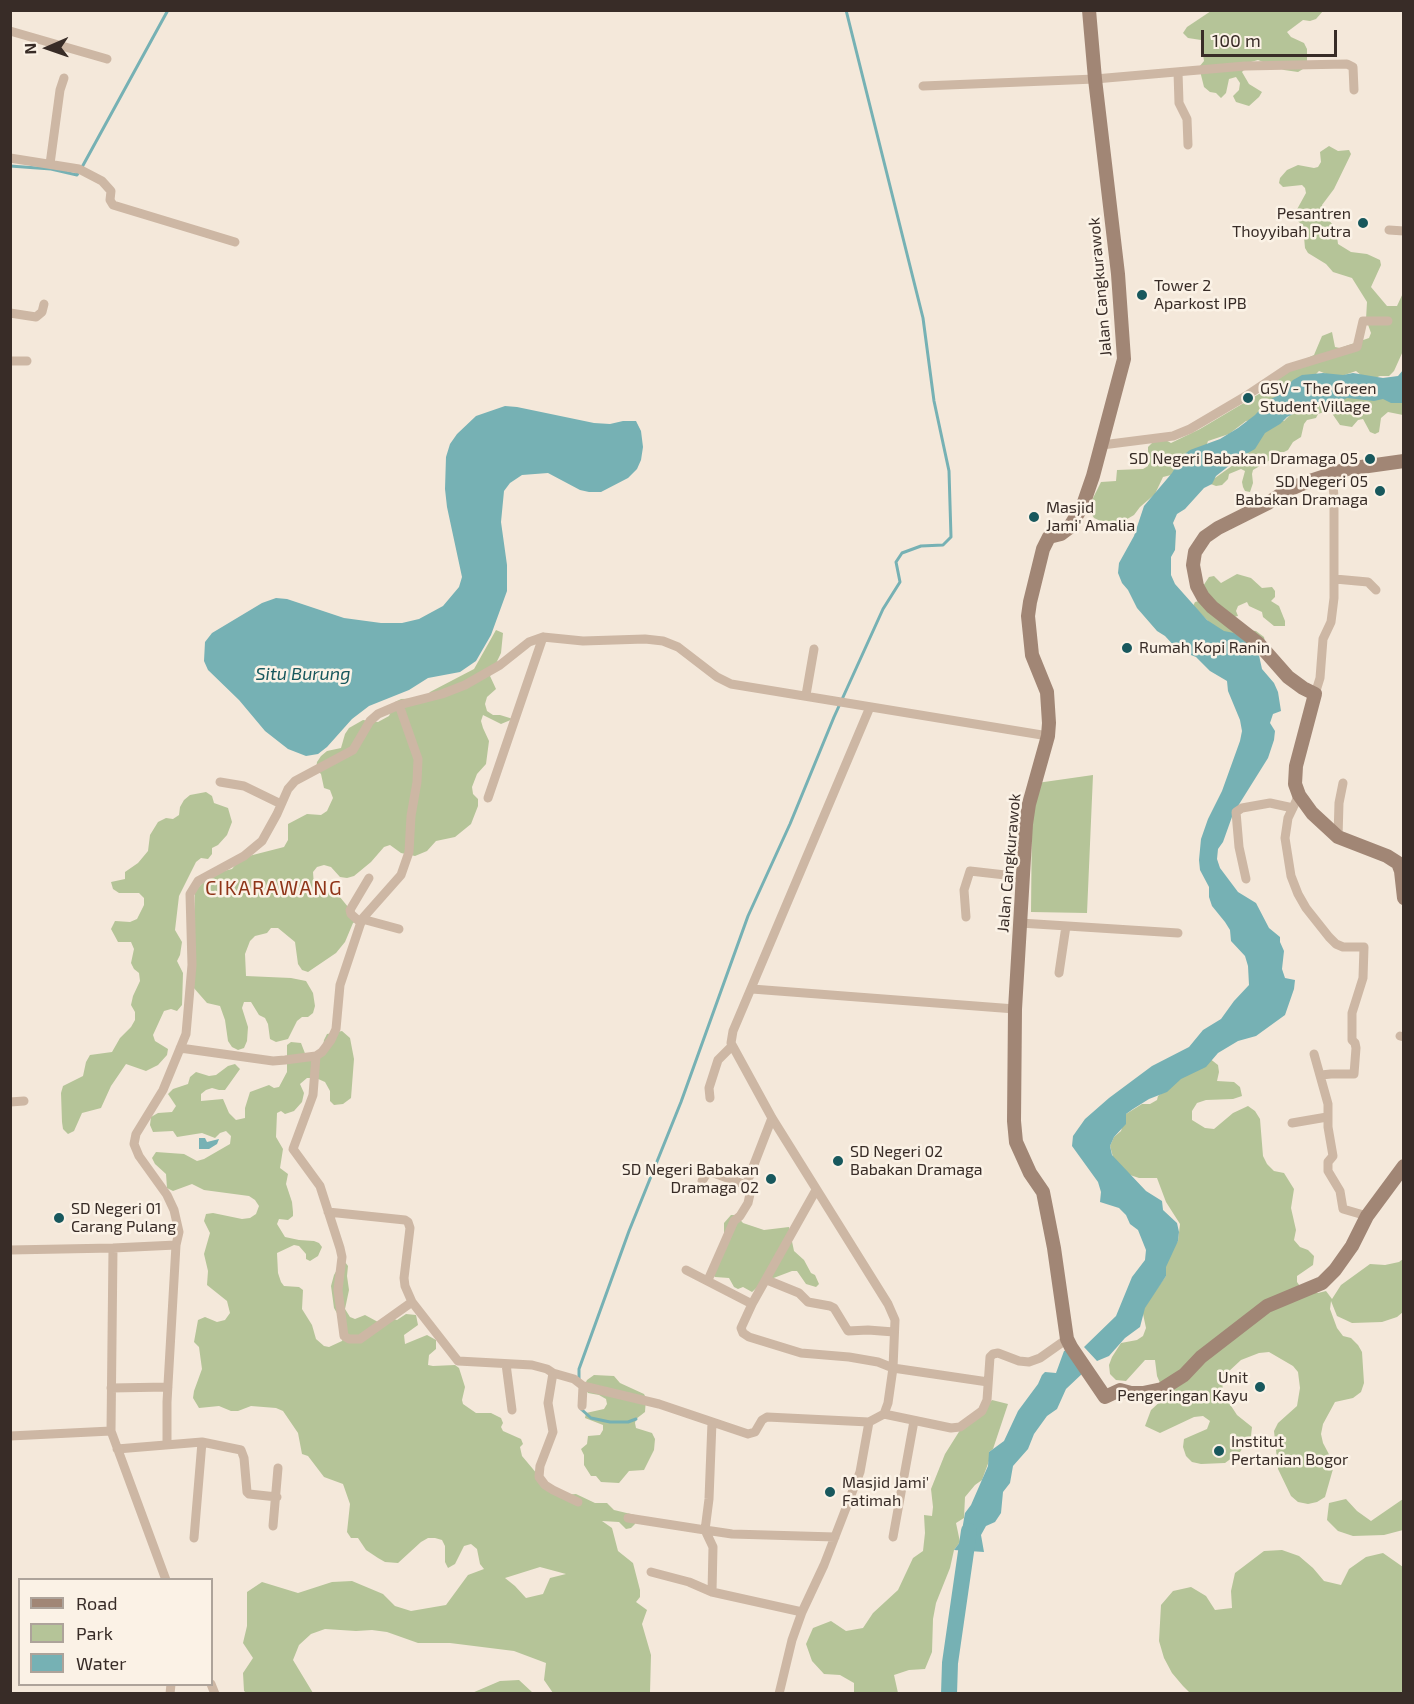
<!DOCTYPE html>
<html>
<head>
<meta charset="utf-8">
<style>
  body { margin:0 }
  #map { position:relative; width:1414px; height:1704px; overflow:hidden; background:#f4e8da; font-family:"Exo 2",sans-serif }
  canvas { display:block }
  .frame { position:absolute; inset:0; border:12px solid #382c27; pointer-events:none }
  .legend { position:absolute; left:18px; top:1578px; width:195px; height:108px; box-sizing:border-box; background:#fbf2e6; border:2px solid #ada39a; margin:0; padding:8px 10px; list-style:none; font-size:18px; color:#382c27 }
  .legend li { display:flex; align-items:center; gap:12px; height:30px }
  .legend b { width:30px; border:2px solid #ada39a }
  .north { position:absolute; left:18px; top:18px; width:60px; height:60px; -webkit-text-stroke:4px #fbf2e6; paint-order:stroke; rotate:268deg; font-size:16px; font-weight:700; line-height:24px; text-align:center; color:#382c27 }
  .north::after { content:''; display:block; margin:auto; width:21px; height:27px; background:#382c27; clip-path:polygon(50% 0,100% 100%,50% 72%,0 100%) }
  .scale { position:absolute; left:1201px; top:30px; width:136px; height:27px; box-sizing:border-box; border:3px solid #382c27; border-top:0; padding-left:8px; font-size:18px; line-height:21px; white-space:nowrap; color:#382c27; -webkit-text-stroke:4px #fbf2e6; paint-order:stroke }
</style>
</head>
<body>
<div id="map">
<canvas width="1414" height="1704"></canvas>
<div class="frame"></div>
<ul class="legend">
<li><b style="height:8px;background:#a18675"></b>Road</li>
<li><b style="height:16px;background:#b5c498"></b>Park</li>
<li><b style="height:16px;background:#76b1b4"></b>Water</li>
</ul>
<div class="north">N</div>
<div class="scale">100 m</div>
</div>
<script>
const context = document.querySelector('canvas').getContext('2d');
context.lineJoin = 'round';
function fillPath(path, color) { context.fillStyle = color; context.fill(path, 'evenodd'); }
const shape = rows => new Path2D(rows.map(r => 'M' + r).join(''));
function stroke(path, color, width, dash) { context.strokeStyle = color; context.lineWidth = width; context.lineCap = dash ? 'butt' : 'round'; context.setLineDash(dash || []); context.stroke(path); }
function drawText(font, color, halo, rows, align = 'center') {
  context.font = font + ' "Exo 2",sans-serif'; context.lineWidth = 5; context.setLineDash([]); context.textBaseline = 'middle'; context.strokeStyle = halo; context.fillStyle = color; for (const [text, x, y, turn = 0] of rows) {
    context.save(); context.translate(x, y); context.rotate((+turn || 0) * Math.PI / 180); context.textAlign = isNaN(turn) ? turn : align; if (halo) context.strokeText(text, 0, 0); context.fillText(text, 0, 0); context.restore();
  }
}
fillPath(shape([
  [1211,11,1323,11,1316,19,1310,21,1303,20,1287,32,1291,37,1304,43,1307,49,1307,63,1303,69,1298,72,1284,70,1258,60,1251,62,1242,72,1249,84,1262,92,1259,97,1249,106,1236,102,1233,96,1239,90,1240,83,1236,77,1229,79,1226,93,1221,98,1216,93,1210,92,1204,87,1199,67,1204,61,1201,40,1188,38,1183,33,1187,27],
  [1329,146,1338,151,1349,150,1351,154,1334,189,1322,205,1324,214,1336,229,1338,244,1351,252,1367,254,1380,260,1381,265,1371,287,1387,306,1397,306,1403,293,1403,351,1394,371,1389,376,1380,376,1375,378,1362,376,1356,371,1336,378,1319,371,1312,378,1282,392,1255,420,1246,421,1229,434,1208,441,1205,449,1175,474,1163,477,1155,494,1140,507,1134,515,1122,522,1107,524,1094,518,1088,508,1101,482,1116,481,1117,470,1143,469,1148,466,1148,447,1152,443,1162,438,1171,443,1200,429,1269,388,1281,370,1314,355,1322,336,1332,332,1335,347,1340,348,1369,338,1371,333,1366,319,1367,302,1352,278,1333,272,1326,264,1308,253,1305,248,1303,226,1296,219,1295,213,1306,193,1305,188,1302,185,1283,187,1279,183,1280,178,1287,170,1298,165,1314,168,1318,167,1321,162,1320,152],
  [1355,391,1403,401,1403,415,1388,412,1381,418,1379,432,1375,434,1370,432,1363,419,1358,420,1352,427,1340,425,1331,412,1327,411,1318,414,1316,418,1307,420,1304,424,1301,437,1293,442,1288,450,1284,452,1275,452,1270,460,1253,470,1252,474,1253,483,1250,492,1245,491,1243,487,1242,482,1245,471,1241,469,1229,474,1228,479,1222,485,1216,486,1208,483,1236,463,1261,432,1279,421,1284,421,1293,412],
  [1237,574,1251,578,1262,588,1272,587,1275,591,1275,597,1271,601,1279,606,1285,621,1285,626,1274,626,1263,617,1262,612,1249,606,1247,602,1238,606,1236,611,1238,616,1225,619,1247,630,1256,631,1264,637,1266,647,1265,652,1227,640,1193,606,1195,602,1199,601,1201,589,1209,577,1214,576,1221,583],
  [496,630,503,633,501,653,490,676,496,689,487,697,485,704,487,711,493,715,500,715,513,719,501,724,483,715,481,721,483,728,489,741,486,764,477,774,472,787,473,794,478,799,478,806,471,824,455,837,436,841,427,851,415,856,401,853,390,845,384,847,371,862,354,876,347,878,340,877,331,867,324,865,317,867,313,872,314,886,320,890,335,891,353,913,362,919,353,923,345,942,336,953,308,972,302,970,298,964,295,942,278,928,271,928,267,933,255,936,250,941,245,954,246,976,291,978,306,981,313,993,315,1006,313,1013,308,1017,302,1017,297,1021,288,1039,276,1042,270,1039,268,1024,265,1018,259,1015,251,1002,244,1002,242,1008,248,1027,247,1041,244,1048,238,1050,232,1047,228,1041,225,1020,220,1006,207,1003,193,987,195,891,211,874,232,869,241,858,284,847,288,840,288,824,307,814,321,815,327,811,333,798,330,790,324,788,321,774,316,769,317,762,321,756,327,751,341,748,345,734,349,728,363,720,378,722,389,716,395,702,401,699,425,698,430,692,474,669],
  [1093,775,1087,913,1031,912,1032,815,1037,783],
  [206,792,212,796,214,803,228,808,232,822,227,835,218,845,212,848,212,854,208,859,201,858,196,862,179,896,175,930,182,942,180,955,177,961,183,973,182,1005,177,1011,171,1009,164,1011,153,1035,155,1041,168,1049,167,1055,158,1065,146,1071,126,1064,111,1086,101,1108,82,1113,74,1131,68,1134,63,1129,62,1122,61,1093,63,1086,83,1076,86,1062,90,1055,112,1052,120,1038,131,1027,135,1020,135,1012,131,1005,133,996,140,981,139,973,134,969,131,963,134,949,131,942,118,942,111,929,115,921,130,922,137,919,144,905,144,898,139,893,119,893,113,889,111,882,125,879,125,872,138,863,148,851,150,835,158,822,166,818,173,819,179,815,180,807,184,800,190,795],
  [342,1031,350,1038,354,1059,351,1098,343,1104,334,1105,330,1101,330,1091,325,1082,316,1078,307,1078,300,1084,304,1093,302,1102,294,1111,285,1114,281,1111,277,1113,276,1137,283,1149,280,1168,288,1174,286,1184,292,1202,293,1212,293,1216,288,1220,279,1219,277,1224,285,1237,299,1240,314,1241,319,1243,322,1247,318,1256,310,1261,306,1259,306,1254,299,1246,294,1245,277,1253,278,1273,281,1282,284,1286,299,1287,303,1290,302,1309,312,1325,316,1339,324,1346,329,1347,342,1341,344,1336,342,1322,334,1308,331,1286,334,1275,340,1264,345,1262,348,1266,347,1276,349,1290,345,1309,350,1317,355,1319,365,1315,378,1322,387,1317,397,1320,406,1314,416,1315,418,1325,404,1335,405,1344,427,1335,436,1340,436,1349,429,1355,428,1365,433,1366,455,1365,459,1368,465,1387,462,1400,463,1404,476,1413,491,1413,501,1418,503,1423,501,1427,503,1431,521,1439,523,1444,520,1447,522,1456,548,1487,561,1495,576,1494,595,1503,607,1503,614,1510,635,1515,637,1519,635,1524,631,1528,626,1529,619,1522,602,1521,612,1528,618,1551,633,1563,640,1590,640,1597,636,1602,647,1610,642,1624,651,1655,650,1693,553,1693,544,1680,546,1663,514,1651,450,1643,418,1643,387,1632,372,1630,356,1631,325,1629,311,1634,299,1645,293,1660,313,1693,248,1694,244,1691,243,1673,253,1658,243,1643,247,1626,247,1592,262,1582,298,1593,332,1582,352,1581,383,1594,395,1606,411,1611,446,1605,468,1575,484,1569,480,1564,477,1549,471,1544,464,1546,455,1564,448,1568,445,1562,445,1546,442,1540,435,1538,428,1538,421,1542,398,1563,385,1562,378,1558,366,1550,358,1538,351,1538,347,1532,350,1504,343,1484,324,1477,308,1456,302,1454,298,1433,283,1411,276,1408,251,1406,238,1411,231,1411,219,1406,199,1408,193,1398,194,1391,202,1369,199,1347,194,1342,198,1320,205,1317,217,1322,225,1320,230,1313,227,1301,207,1285,208,1271,204,1254,210,1233,204,1221,206,1214,213,1213,242,1219,250,1218,256,1214,259,1206,255,1200,249,1196,204,1190,192,1184,173,1191,167,1188,166,1174,155,1164,152,1158,156,1152,184,1154,197,1161,204,1159,230,1144,231,1136,226,1131,220,1133,215,1138,202,1133,177,1137,173,1131,153,1132,150,1125,151,1117,158,1113,172,1112,176,1106,168,1094,173,1089,188,1084,190,1077,196,1072,209,1076,216,1075,228,1066,235,1064,240,1069,225,1090,219,1090,212,1088,206,1090,201,1094,201,1101,223,1099,229,1113,236,1120,245,1118,245,1108,250,1092,269,1085,274,1088,279,1087,287,1072,287,1045,291,1042,301,1043,306,1056,322,1052,324,1040,327,1034],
  [540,1567,566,1574,550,1578,543,1594,526,1598,515,1586,505,1578],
  [1209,1058,1218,1065,1219,1072,1217,1081,1234,1082,1240,1087,1242,1096,1233,1099,1206,1100,1197,1103,1192,1111,1192,1120,1205,1128,1214,1129,1233,1113,1248,1106,1255,1111,1260,1119,1263,1156,1267,1164,1274,1171,1284,1173,1294,1189,1291,1208,1296,1230,1294,1240,1300,1247,1308,1250,1314,1256,1313,1265,1297,1276,1297,1282,1302,1289,1318,1293,1326,1291,1332,1299,1341,1285,1370,1264,1385,1265,1399,1262,1403,1259,1403,1312,1397,1317,1382,1322,1352,1323,1337,1316,1331,1301,1330,1309,1337,1328,1343,1336,1351,1338,1358,1345,1362,1352,1364,1383,1361,1392,1353,1398,1335,1402,1323,1424,1321,1434,1323,1443,1332,1460,1333,1469,1325,1497,1317,1502,1308,1504,1298,1502,1291,1496,1278,1469,1274,1431,1278,1423,1297,1406,1300,1388,1298,1372,1293,1366,1269,1352,1259,1353,1241,1360,1227,1373,1223,1382,1222,1392,1237,1415,1252,1427,1251,1436,1240,1452,1225,1463,1201,1464,1192,1462,1186,1456,1183,1447,1184,1439,1207,1429,1210,1421,1203,1416,1194,1417,1160,1433,1145,1426,1151,1410,1164,1398,1168,1391,1160,1383,1157,1376,1155,1360,1145,1360,1126,1381,1116,1380,1110,1374,1109,1365,1112,1357,1121,1343,1137,1340,1143,1336,1146,1328,1142,1309,1166,1276,1163,1260,1178,1241,1180,1224,1166,1202,1157,1178,1139,1178,1124,1173,1116,1168,1110,1146,1114,1137,1121,1131,1126,1114,1142,1104,1150,1104,1157,1100,1158,1096,1173,1085,1175,1078],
  [731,1215,736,1215,743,1223,764,1230,789,1227,794,1251,804,1260,811,1273,815,1275,819,1284,816,1287,806,1284,797,1271,792,1271,763,1282,752,1292,743,1287,738,1289,734,1287,729,1278,715,1277,712,1274,724,1234,724,1223],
  [594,1375,614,1376,620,1383,644,1394,646,1398,645,1412,636,1419,635,1423,636,1428,652,1433,655,1439,654,1450,644,1470,629,1471,619,1483,601,1482,596,1476,591,1476,584,1465,584,1455,581,1449,587,1444,588,1436,600,1435,603,1430,603,1425,585,1418,586,1413,604,1409,607,1404,606,1399,599,1395,588,1393,585,1389,585,1384,587,1380],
  [992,1400,1008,1404,993,1449,989,1452,989,1461,982,1480,975,1485,965,1497,964,1518,956,1523,960,1542,954,1550,950,1568,936,1603,933,1619,932,1652,925,1669,909,1670,894,1675,898,1693,854,1693,854,1683,840,1675,824,1674,812,1661,806,1644,813,1628,831,1621,846,1631,863,1628,873,1613,898,1590,913,1558,923,1551,925,1533,924,1515,932,1516,933,1507,931,1489,945,1454,967,1419,979,1415],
  [1346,1499,1357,1511,1371,1521,1403,1499,1403,1530,1384,1535,1353,1536,1338,1531,1327,1520,1329,1503],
  [1282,1550,1299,1556,1313,1568,1324,1581,1341,1585,1349,1569,1366,1557,1383,1553,1403,1567,1403,1693,1191,1694,1183,1686,1172,1673,1164,1658,1159,1641,1161,1605,1173,1591,1191,1587,1206,1596,1215,1610,1232,1608,1231,1591,1235,1573,1264,1551],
  [519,1680,533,1693,472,1693,500,1681]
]), '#b5c498');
fillPath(shape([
  [1403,370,1403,403,1391,403,1383,399,1374,401,1347,398,1339,402,1311,405,1287,417,1280,424,1265,433,1255,449,1239,458,1216,476,1212,484,1204,488,1185,509,1177,514,1173,523,1176,531,1175,550,1171,557,1171,575,1175,584,1207,620,1224,631,1234,633,1258,651,1262,669,1274,683,1278,692,1281,711,1273,714,1270,723,1275,731,1274,740,1268,758,1233,814,1223,842,1218,849,1217,859,1220,868,1238,892,1256,903,1269,928,1280,937,1280,942,1284,951,1282,969,1285,978,1295,980,1294,989,1285,1015,1256,1036,1238,1041,1218,1053,1206,1067,1181,1079,1167,1092,1149,1099,1133,1109,1126,1114,1126,1124,1114,1137,1110,1146,1112,1155,1146,1191,1162,1201,1163,1210,1177,1223,1179,1232,1178,1241,1166,1267,1166,1276,1145,1308,1140,1327,1125,1338,1109,1356,1097,1361,1084,1347,1116,1316,1132,1277,1145,1260,1146,1250,1138,1230,1130,1224,1126,1215,1119,1208,1100,1202,1101,1192,1098,1182,1072,1146,1073,1136,1085,1119,1109,1098,1152,1066,1189,1047,1203,1030,1221,1019,1234,1001,1249,985,1248,966,1245,956,1231,941,1230,930,1225,922,1212,906,1209,897,1209,887,1200,870,1199,860,1201,839,1208,819,1222,791,1240,741,1242,731,1240,720,1228,691,1227,681,1210,671,1196,657,1178,650,1165,636,1157,631,1137,608,1128,590,1122,583,1118,573,1119,563,1134,536,1144,506,1172,473,1182,456,1190,450,1220,439,1238,428,1255,415,1269,400,1279,395,1293,380,1302,375,1323,373,1343,375,1353,373,1383,378,1398,376],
  [505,406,517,407,594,423,610,424,623,421,636,421,641,431,643,447,641,460,637,469,628,478,601,492,589,492,580,490,548,473,522,475,510,483,504,491,501,522,507,565,507,591,491,635,476,661,460,672,428,678,409,690,369,706,352,719,327,747,318,754,306,756,288,749,265,731,239,700,208,670,204,661,205,642,212,633,262,603,276,598,287,599,344,618,381,623,402,623,419,619,443,606,459,587,462,577,447,507,445,489,446,457,450,444,457,434,476,416],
  [199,1138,205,1138,207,1142,219,1139,217,1144,209,1149,199,1149],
  [1070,1348,1084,1372,1066,1389,1057,1409,1047,1416,1034,1434,1028,1449,1013,1466,1010,1483,1003,1492,1001,1513,995,1522,986,1526,981,1535,984,1552,954,1550,960,1542,965,1513,971,1505,988,1466,989,1452,1004,1441,1018,1411,1038,1384,1042,1375,1045,1372,1056,1373,1064,1351]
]), '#76b1b4');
stroke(shape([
  [10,166,51,169,77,175,79,172],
  [81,169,168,10],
  [579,1379,579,1369,629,1231,681,1102,748,916,790,824,834,717,883,609,900,582,896,562,902,553,921,546,943,545,951,537,949,471,934,401,923,318,846,10],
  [581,1409,591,1418,610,1422,628,1422,636,1419]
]), '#76b1b4', 3);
stroke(shape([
  [949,1694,950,1663,969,1531]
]), '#76b1b4', 16);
stroke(shape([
  [10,31,107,59],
  [1178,72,1179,103,1187,119,1188,145],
  [923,86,1095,79,1245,66,1347,64,1353,67,1354,90],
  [10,158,79,169,102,181,111,191,110,200,113,205,235,242],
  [50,164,60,90,64,78],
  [1389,230,1404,231],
  [10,313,36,317,42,312,44,304],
  [10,361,27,361],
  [1102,445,1173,436,1190,429,1246,396,1288,368,1357,347,1363,321,1388,321],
  [1335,579,1368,582,1376,590],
  [1315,694,1320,678,1323,639,1331,622,1334,598,1334,497,1332,473],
  [806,695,814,649],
  [220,782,244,786,281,804],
  [1299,795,1288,818,1285,838,1291,876,1298,894,1306,908,1329,937,1336,944,1343,947,1364,947,1363,978,1352,1013,1352,1040,1355,1043,1356,1048,1354,1074,1331,1074,1321,1075],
  [488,798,543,637],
  [1338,837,1339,803,1343,783],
  [1246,879,1239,847,1236,812,1242,808,1270,803,1293,808],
  [966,917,964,890,970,871,1023,877],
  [362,919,399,929],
  [361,923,351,914,350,910,369,878],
  [1020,923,1178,933],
  [1059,973,1066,926],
  [752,989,1015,1009],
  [1400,1036,1404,1037],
  [180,1048,273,1061,285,1060,316,1056,322,1052,331,1040,336,1029,340,985,362,919,401,875,409,852,411,816,417,782,418,759,399,705],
  [1314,1054,1328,1104,1328,1127,1333,1156,1328,1162,1328,1171,1340,1191,1343,1209,1367,1216],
  [316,1056,313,1095,293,1149,320,1186,340,1248,342,1257,338,1290,344,1336,349,1339,360,1339,412,1302],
  [710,1098,709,1088,718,1060,732,1046],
  [10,1102,24,1101],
  [1292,1123,1327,1117],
  [702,1181,707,1173,711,1172,746,1185],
  [328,1212,405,1220,408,1222,410,1228,404,1278,405,1286,412,1302,458,1361,532,1365,547,1369,553,1373,574,1379,583,1386,659,1404,748,1434,755,1432,762,1420,767,1417,869,1422],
  [113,1248,111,1431,166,1580],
  [10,1250,113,1248,176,1245,179,1232,174,1210,167,1195,139,1156,134,1144,136,1134,163,1090,186,1034,192,965,190,894,198,881,244,856,262,841,277,814,288,789,295,781,353,750,370,721,378,714,399,705,442,694,465,685,500,665,529,642,543,637,583,641,645,639,663,641,678,647,717,677,731,684,1048,736],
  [686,1270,752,1304,816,1190],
  [708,1280,734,1221,740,1216,748,1203,750,1194,746,1185,772,1118],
  [767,1280,799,1293,808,1302,830,1306,834,1308,848,1331,868,1330,894,1332],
  [752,1304,741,1328,743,1333,749,1337,801,1353,849,1357,878,1362,893,1368,988,1382],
  [506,1364,512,1410],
  [553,1373,548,1403,553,1432,540,1466,539,1477,545,1485,553,1490,578,1502],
  [111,1388,168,1387],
  [582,1406,583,1386],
  [884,1414,951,1428,960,1427,982,1411,987,1400,990,1357,993,1354,998,1353,1019,1361,1029,1362,1040,1358,1067,1339],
  [10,1436,111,1431],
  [167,1445,167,1402,176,1245],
  [117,1449,202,1442,241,1450,244,1458,247,1492,249,1494,277,1497],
  [628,1518,705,1530,709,1499,712,1422],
  [273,1526,278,1468],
  [705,1530,732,1534,835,1537],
  [705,1530,713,1547,712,1592],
  [893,1537,914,1421],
  [194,1538,202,1442],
  [651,1572,689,1582,712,1592,802,1612],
  [211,1684,215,1694],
  [170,1694,171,1684],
  [779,1694,792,1640,802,1612,824,1565,860,1472,869,1422,884,1414,888,1403,893,1368,895,1320,888,1304,772,1118,731,1043,733,1031,870,707]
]), '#cdb7a4', 9);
stroke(shape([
  [1089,10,1095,79,1118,274,1124,359,1093,476,1083,505,1069,528,1061,534,1049,537,1043,549,1030,602,1028,616,1032,655,1047,692,1049,723,1048,736,1029,804,1026,824,1015,1009,1014,1121,1016,1142,1030,1173,1043,1192,1054,1248,1067,1339,1071,1347,1105,1397,1120,1390,1131,1393,1143,1393,1162,1389,1184,1375,1201,1357,1267,1306,1322,1283,1335,1270,1352,1246,1367,1216,1404,1166],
  [1404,461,1347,469,1304,483,1286,491,1268,503,1218,528,1205,537,1195,552,1193,565,1197,586,1203,597,1212,607,1258,643,1288,677,1303,688,1315,694,1296,766,1295,784,1299,795,1312,813,1338,837,1387,856,1398,863,1401,871,1404,898]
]), '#a18675', 14);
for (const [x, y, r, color] of [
  [1363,223,6,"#18585d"],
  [1142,295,6,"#18585d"],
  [1248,398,6,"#18585d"],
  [1370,459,6,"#18585d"],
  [1380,491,6,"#18585d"],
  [1034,517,6,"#18585d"],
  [1127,648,6,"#18585d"],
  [838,1161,6,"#18585d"],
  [771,1179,6,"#18585d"],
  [59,1218,6,"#18585d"],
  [1260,1387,6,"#18585d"],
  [1219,1451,6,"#18585d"],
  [830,1492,6,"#18585d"]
]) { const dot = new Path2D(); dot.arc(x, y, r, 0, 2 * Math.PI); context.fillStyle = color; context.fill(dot); stroke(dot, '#fbf2e6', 2); }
drawText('16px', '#382c27', '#fbf2e6', [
  ["Pesantren",1351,214,"right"],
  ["Thoyyibah Putra",1351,232,"right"],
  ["Tower 2",1154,286],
  ["Aparkost IPB",1154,304],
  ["GSV - The Green",1260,389],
  ["Student Village",1260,407],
  ["SD Negeri Babakan Dramaga 05",1358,459,"right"],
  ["SD Negeri 05",1368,482,"right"],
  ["Babakan Dramaga",1368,500,"right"],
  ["Masjid",1046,508],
  ["Jami' Amalia",1046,526],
  ["Rumah Kopi Ranin",1139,648],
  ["SD Negeri 02",850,1152],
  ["Babakan Dramaga",850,1170],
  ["SD Negeri Babakan",759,1170,"right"],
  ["Dramaga 02",759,1188,"right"],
  ["SD Negeri 01",71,1209],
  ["Carang Pulang",71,1227],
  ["Unit",1248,1378,"right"],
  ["Pengeringan Kayu",1248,1396,"right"],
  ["Institut",1231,1442],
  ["Pertanian Bogor",1231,1460],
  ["Masjid Jami'",842,1483],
  ["Fatimah",842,1501]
], 'left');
drawText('16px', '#382c27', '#fbf2e6', [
  ["Jalan Cangkurawok",1100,287,-95],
  ["Jalan Cangkurawok",1009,863,-85]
]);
drawText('italic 18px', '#18585d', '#fbf2e6', [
  ["Situ Burung",303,674]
]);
context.letterSpacing = '1.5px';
drawText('20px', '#8f3518', '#fbf2e6', [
  ["CIKARAWANG",274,888]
]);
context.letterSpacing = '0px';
</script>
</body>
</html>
